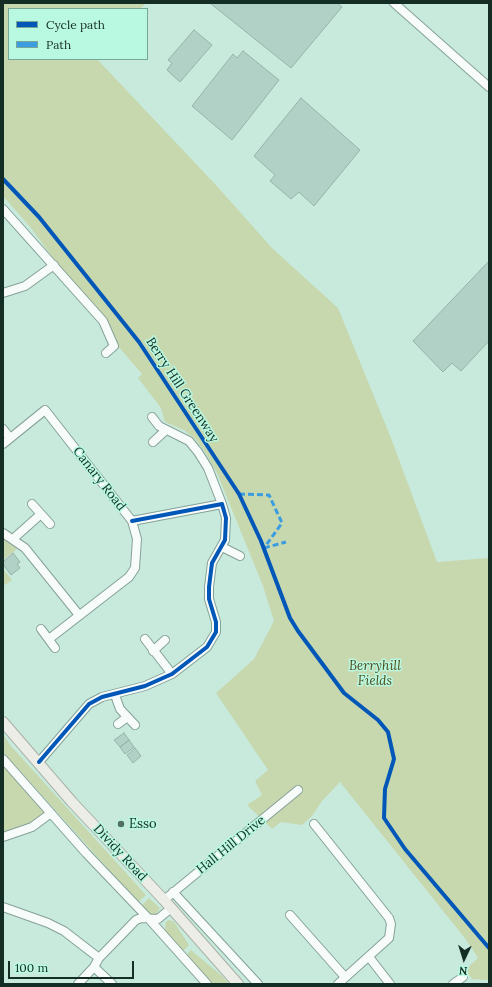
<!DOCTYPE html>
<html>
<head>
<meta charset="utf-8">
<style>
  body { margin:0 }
  #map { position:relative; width:492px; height:987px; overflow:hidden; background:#c7eadd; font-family:Lora,serif }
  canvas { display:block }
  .frame { position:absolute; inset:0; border:4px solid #142d25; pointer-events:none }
  .legend { position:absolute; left:8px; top:8px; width:140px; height:52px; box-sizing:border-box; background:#b9f8e1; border:1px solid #77a796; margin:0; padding:5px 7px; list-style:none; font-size:12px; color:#142d25 }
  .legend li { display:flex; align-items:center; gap:8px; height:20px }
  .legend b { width:20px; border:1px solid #77a796 }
  .north { position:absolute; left:444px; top:939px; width:40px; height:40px; -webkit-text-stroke:3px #b9f8e1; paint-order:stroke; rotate:184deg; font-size:11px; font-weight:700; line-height:16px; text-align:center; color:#142d25 }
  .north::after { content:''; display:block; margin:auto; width:14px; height:18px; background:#142d25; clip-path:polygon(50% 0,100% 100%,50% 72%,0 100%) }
  .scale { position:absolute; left:8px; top:961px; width:126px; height:18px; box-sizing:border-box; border:2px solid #142d25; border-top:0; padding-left:5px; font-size:12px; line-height:14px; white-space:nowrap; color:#142d25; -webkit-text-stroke:3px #b9f8e1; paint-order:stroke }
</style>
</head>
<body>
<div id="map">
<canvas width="492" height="987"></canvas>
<div class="frame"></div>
<ul class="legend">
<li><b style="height:5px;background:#0057b8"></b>Cycle path</li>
<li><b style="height:5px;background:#3b9de0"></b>Path</li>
</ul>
<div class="north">N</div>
<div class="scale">100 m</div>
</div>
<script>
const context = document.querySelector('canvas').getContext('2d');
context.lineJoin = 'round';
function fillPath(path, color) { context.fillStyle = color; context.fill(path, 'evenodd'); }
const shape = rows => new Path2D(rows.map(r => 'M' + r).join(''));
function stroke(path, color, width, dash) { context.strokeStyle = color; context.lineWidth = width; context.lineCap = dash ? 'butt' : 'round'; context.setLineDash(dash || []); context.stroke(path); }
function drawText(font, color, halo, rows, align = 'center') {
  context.font = font + ' Lora,serif'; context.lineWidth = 3; context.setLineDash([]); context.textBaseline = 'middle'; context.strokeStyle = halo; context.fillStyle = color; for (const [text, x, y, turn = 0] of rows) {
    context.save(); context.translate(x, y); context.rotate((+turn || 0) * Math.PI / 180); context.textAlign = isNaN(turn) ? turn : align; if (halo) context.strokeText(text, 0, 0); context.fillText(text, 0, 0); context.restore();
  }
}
fillPath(shape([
  [3,3,146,3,140,9,9,9,9,59,97,59,215,184,272,248,338,308,391,438,437,562,489,558,489,980,472,979,465,970,478,958,467,941,340,782,322,801,312,816,302,825,281,822,272,829,247,805,262,795,255,781,268,770,216,693,254,659,274,621,263,586,217,473,205,452,195,439,184,430,165,422,161,408,138,378,142,374,116,344,31,228,3,196],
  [3,538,17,549,3,560],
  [3,569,12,580,3,586],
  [3,734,11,746,146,895,138,902,3,752],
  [3,758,51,813,3,837],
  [149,898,160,908,156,914,150,914,142,905],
  [169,920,174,922,189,945,183,951,166,933,165,928,166,922],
  [191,950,222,976,229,984,211,984,185,956]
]), '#c7d8af');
const building = shape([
  [210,3,337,3,342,7,291,68,210,3],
  [194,30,212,45,180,82,167,70,172,63,168,60,194,30],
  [243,51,279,80,232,140,192,106,233,54,237,58,243,51],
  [301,98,360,150,314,206,299,192,291,199,270,181,275,175,254,156,301,98],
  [489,261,489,343,488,342,461,371,452,363,443,372,413,341,489,261],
  [13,553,20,562,17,564,20,568,11,575,3,564,3,562,13,553],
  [124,733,129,740,120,747,114,740,124,733],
  [129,740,134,747,125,754,120,747,129,740],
  [135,748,141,756,133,763,127,755,135,748]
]);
fillPath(building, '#b1d1c6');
stroke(building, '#96b2a8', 1);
const minor = shape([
  [394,3,489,87],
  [3,209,103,321,114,346,106,353],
  [3,293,25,286,54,265],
  [152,417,159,426,189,441,198,452,208,468,222,504],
  [3,429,10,438],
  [153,442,166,430],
  [3,444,45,410,132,521,137,539,135,568,129,577,49,639],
  [32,504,50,524],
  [3,533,25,548,79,615],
  [13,539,41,514],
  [222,547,240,556],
  [41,629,55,648],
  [145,639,172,674],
  [153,651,165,640],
  [115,695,120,709,135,725],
  [118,724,126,718],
  [3,759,86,853,149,919,207,984],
  [39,762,89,704,102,697,145,686,172,674,207,647,216,632,216,622,209,599,209,587,212,563,225,540,226,518,222,504,132,521],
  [314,824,389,918,391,924,389,938,338,984],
  [3,837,32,827,51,813],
  [173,892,258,984],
  [164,900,298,790],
  [3,907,48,923,64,931,99,958],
  [290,915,345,977],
  [369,957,390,984],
  [94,967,112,984],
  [78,984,94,967,99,958,136,920,141,918,158,919,170,909],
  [453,984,463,977]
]);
const major = shape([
  [3,722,72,802,164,900,238,984]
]);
stroke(minor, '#86a197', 10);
stroke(major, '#a9b1a5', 12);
stroke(minor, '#f7fcfa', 8);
stroke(major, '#edede7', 10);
stroke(shape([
  [239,494,269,495,282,523,264,548],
  [264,548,286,542]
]), '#3b9de0', 3, [6, 3]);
stroke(shape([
  [3,179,39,217,139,342,239,494,261,541,290,618,298,631,344,693,378,720,388,732,394,759,385,789,384,818,405,849,489,948],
  [39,762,89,704,102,697,145,686,172,674,207,647,216,632,216,622,209,599,209,587,212,563,225,540,226,518,222,504,132,521]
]), '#0057b8', 4);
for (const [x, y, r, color] of [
  [121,824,4,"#536f65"]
]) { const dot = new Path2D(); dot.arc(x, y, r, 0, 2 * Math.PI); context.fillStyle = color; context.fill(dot); stroke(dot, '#b9f8e1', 1.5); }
drawText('13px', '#142d25', '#b9f8e1', [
  ["Berry Hill Greenway",182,390,57],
  ["Canary Road",99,479,52],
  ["Hall Hill Drive",231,845,-39],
  ["Dividy Road",120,853,47]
]);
drawText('italic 13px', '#4e4f1a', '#b9f8e1', [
  ["Berryhill",375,666],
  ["Fields",375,681]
]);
drawText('13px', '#142d25', '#b9f8e1', [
  ["Esso",129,824]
], 'left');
</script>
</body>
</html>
